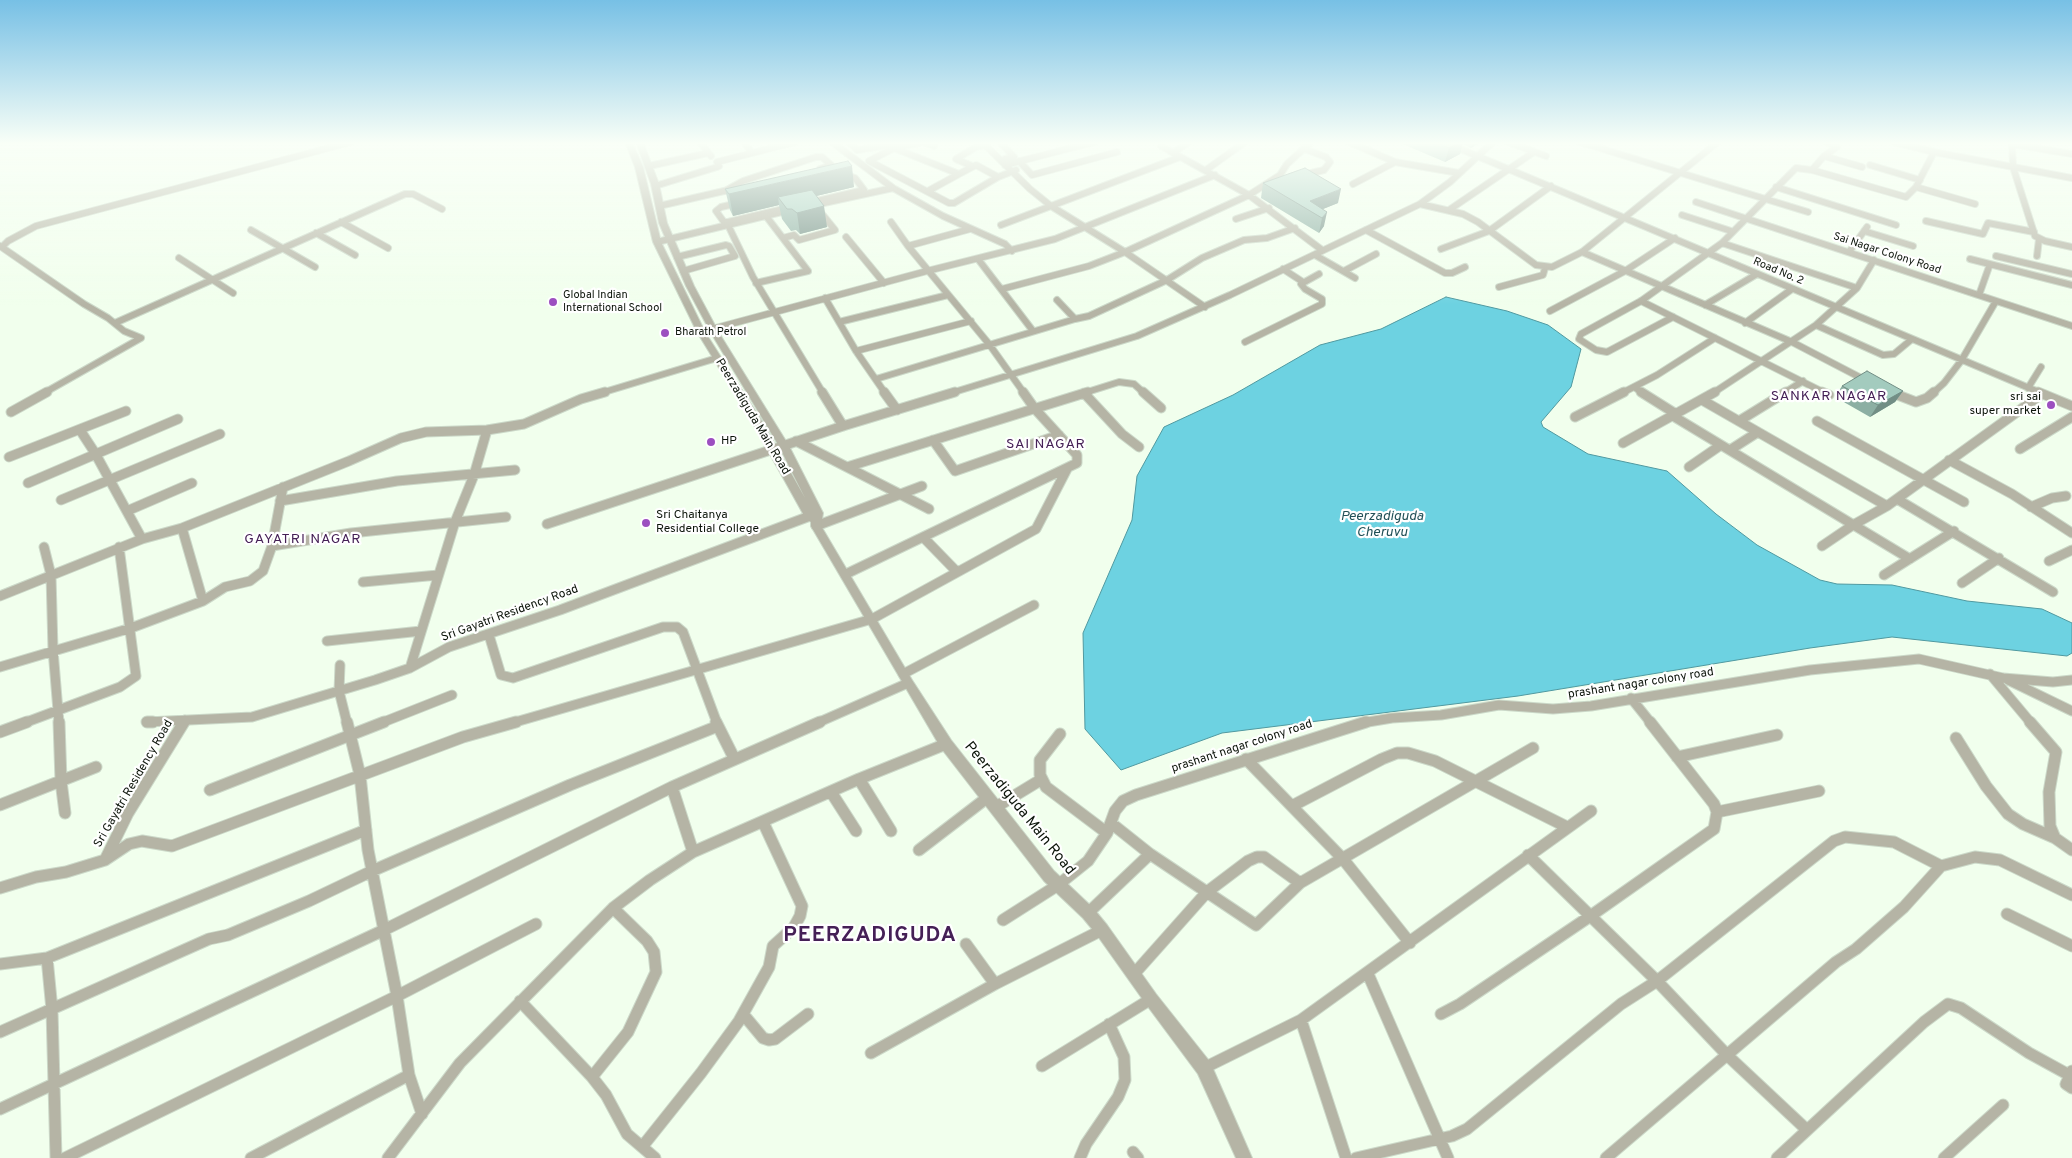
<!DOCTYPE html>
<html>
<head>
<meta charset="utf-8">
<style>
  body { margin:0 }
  canvas { display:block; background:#f1ffed }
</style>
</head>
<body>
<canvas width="2072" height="1158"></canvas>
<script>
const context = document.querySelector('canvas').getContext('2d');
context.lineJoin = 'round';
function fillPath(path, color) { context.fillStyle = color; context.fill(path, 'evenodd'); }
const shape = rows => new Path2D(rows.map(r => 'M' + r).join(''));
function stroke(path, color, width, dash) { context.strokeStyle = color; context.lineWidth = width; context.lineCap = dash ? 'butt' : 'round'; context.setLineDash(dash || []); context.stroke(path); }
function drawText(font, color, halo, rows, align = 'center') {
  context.font = font + ' Overpass,sans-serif'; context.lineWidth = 4.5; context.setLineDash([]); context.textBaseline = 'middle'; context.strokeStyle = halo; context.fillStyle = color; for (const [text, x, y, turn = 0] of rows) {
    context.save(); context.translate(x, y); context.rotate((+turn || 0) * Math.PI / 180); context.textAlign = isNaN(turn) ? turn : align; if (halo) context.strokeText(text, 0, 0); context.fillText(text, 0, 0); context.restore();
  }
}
const water = shape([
  [1446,297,1507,311,1548,325,1581,349,1571,387,1541,422,1543,427,1588,454,1667,471,1716,514,1757,545,1820,580,1837,584,1892,585,1967,601,2042,609,2072,623,2072,653,2067,656,1892,637,1810,648,1518,696,1222,733,1121,770,1085,729,1083,633,1132,520,1137,476,1164,427,1233,395,1320,345,1381,329,1446,297]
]);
fillPath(water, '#6dd2e1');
stroke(water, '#5099a0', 1);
const minorFar2 = shape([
  [700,142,711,156],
  [744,142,751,152],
  [832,142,893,188],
  [849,142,857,150,895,144],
  [922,142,894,148,959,174,976,165,998,177,1016,170],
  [924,142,934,146],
  [982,142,1030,189,1051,206,1125,252,1205,307],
  [1000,142,1014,157,1005,159],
  [1349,142,1395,162,1459,173],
  [1444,142,2041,393],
  [1508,142,1546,156],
  [1580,142,1808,212],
  [1894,142,1934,152,2072,178],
  [2012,142,2013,167,2035,236,2045,241,2072,247],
  [2012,144,2072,154],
  [1161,146,1249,195,1322,250],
  [894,148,869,161,949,203,954,203,998,177],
  [1173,153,1189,142],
  [1824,156,1862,167],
  [1019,161,1032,175,1117,152],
  [1005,165,1094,142],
  [1870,165,1920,180],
  [649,166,708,153],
  [972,166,956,159,976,147,985,145],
  [1206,170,1245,142],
  [1812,170,1824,156,1837,147,1827,142],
  [1303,175,1324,170,1330,162,1326,157,1305,149],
  [852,177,855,178,864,190,728,222,724,222,716,211,721,207,852,177],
  [1353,184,1395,162],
  [655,186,717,167,719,166,717,162,795,142],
  [1776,187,1896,225],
  [1916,187,1975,204],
  [725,191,743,181,816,157,822,157,831,165,820,169],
  [928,191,959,174],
  [1696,202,2072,326],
  [1420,204,1463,214,1478,222,1536,265,1552,267,1582,252,1718,142],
  [659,206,737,188],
  [810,206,893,188,943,216,1005,244,1012,251],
  [1449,210,1534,152],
  [1682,215,1731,231],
  [1236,219,1269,208],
  [1926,221,1983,234,1988,223,2034,232],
  [341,222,388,248],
  [891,222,908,246],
  [728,225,753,277,823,393],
  [1001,225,1180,157],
  [970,229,908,246,989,344,1024,393],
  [251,230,315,267],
  [1366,230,1445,273,1452,273,1465,267],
  [1864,231,1913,246],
  [316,233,355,255],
  [846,237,884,283],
  [783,238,794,235,799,240,835,230,818,209],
  [657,242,790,210],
  [1722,243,1857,288],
  [0,246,84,304,108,318,124,331,141,338,44,393],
  [2,247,8,241,36,226,351,142],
  [1441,249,1489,231,1551,186],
  [1582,252,1792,342,1867,381],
  [1849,252,1867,227],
  [1315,255,1355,278],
  [1996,256,2072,274],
  [2037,256,2039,239],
  [677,257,726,245,729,246,735,256,683,271],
  [179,258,233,293],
  [978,259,1033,331],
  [1970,259,2072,285],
  [1283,269,1303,282],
  [1344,271,1376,254],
  [756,283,808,271,766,216],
  [1499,287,1543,275,1545,268],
  [1002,289,1089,266,1125,252,1249,195,1280,175,1287,164,1309,144,1303,142],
  [1979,295,1990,264],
  [825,298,856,351,885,393],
  [1641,301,1825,393],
  [1705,305,1757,274],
  [1550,311,1625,271,1675,238],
  [1673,317,1607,352,1596,350,1579,339,1581,334,1641,301,1722,243,1796,168,1812,170,1906,197,1916,187,1934,152],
  [1075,319,1089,316,1167,280,1202,258,1244,240,1267,238,1295,228],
  [839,322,948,295],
  [115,323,405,194,413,194,442,209],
  [1745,323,1792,289],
  [1816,325,1883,355,1894,354,1912,339],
  [712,329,927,271,1055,239,1215,175],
  [1245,342,1322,304,1322,299,1305,289,1301,284,1319,274],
  [856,351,971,321],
  [876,379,1075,319,1057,300],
  [1634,387,1643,393],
  [2028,388,2041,367],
  [1890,392,1893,393],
  [601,393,717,358],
  [951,393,1137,336,1230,295,1420,204,1450,182,1493,142],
  [1084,393,1119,382,1134,384,1144,393],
  [1622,393,1657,375,1715,338],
  [1713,393,1816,325,1857,288,1874,260],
  [1784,393,1803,381],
  [1933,393,1944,383,1961,361,1996,301]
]);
const minorFar1 = shape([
  [822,392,843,426],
  [884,392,897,410],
  [1143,392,1161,408],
  [1641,392,1676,414],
  [1822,392,1829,395],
  [1890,392,1916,402,1927,398,1934,392],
  [2038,392,2072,406],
  [1084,393,1122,434,1139,447],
  [1702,400,1887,506],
  [11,412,47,392],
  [1673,416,1910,559],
  [1575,417,1624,392],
  [1739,421,1786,392],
  [1817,421,1964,502],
  [80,430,95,453,142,539],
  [933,440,955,471,1059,435],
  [796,441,929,509],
  [1623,443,1715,392],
  [2020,449,2072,417],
  [1730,450,1758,432],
  [9,457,126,411],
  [1949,460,2012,494,2072,533],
  [847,467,1088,392],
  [1689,467,1721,445],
  [28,483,178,419],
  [1897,499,2053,592],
  [61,500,220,434],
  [280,501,397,481,515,470],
  [2031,507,2052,498,2066,496],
  [127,511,192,483],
  [547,524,843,426,955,392],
  [816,526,922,486],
  [182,528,203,601],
  [923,537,957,572],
  [272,546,351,533,506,517],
  [1822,546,1853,525,1887,506,2042,394],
  [44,547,51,575,53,650,59,723],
  [2049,561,2072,550],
  [846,574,1077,463,1077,455,1035,409,1023,392],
  [1884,575,1954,531],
  [363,582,438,575],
  [1962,583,1999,558],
  [0,596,142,539,182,528,349,461,401,438,426,432,487,430,524,424,581,399,605,392],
  [489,635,501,675,513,678,663,627,677,627,683,632,717,723],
  [327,641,421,631],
  [340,665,339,691,347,723],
  [0,667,131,628,203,601,225,587,250,581,263,571,272,546,283,487],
  [410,668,455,522,474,475,487,430],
  [903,674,1034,605],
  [1990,674,2031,723],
  [2008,680,2072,711],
  [1631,698,1651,723],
  [147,722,252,717,375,680,410,668,449,647,560,610,810,516],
  [24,723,120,687,136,676,119,547],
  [183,723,185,720],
  [381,723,452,695],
  [512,723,872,619,1036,529,1067,469],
  [817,723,908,683],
  [1362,723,1392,718,1441,715,1499,705,1553,709,1591,706,1810,670,1919,659,2003,678,2053,682,2072,680]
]);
const minor = shape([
  [59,722,61,781,65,813],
  [147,722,153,722],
  [347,722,360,775,368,850,397,996,409,1075,422,1114],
  [716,722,734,758],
  [2030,722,2056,752,2049,792,2050,826,2055,838,2072,850],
  [0,732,27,722],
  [1060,734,1040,760,1040,775,1046,787,1107,833],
  [1956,738,1986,786,2008,814,2023,824,2055,838],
  [1677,757,1777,735],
  [1246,759,1343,859,1410,943],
  [859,779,891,831],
  [672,787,693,852],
  [210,790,384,722],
  [831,792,856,831],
  [0,805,96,767],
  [1292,806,1382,759,1397,753,1408,753,1435,761,1567,827],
  [996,807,1042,779],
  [1717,812,1819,791],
  [1111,823,1150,854,1256,925,1300,883,1533,748],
  [919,850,988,797],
  [1528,855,1657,981,1728,1056,1807,1130],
  [105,860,128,813,184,722],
  [0,888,36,877,66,872,105,860,129,844,142,841,172,846,463,737,516,722],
  [613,908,647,941,654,952,656,972,628,1032,592,1077,606,1095,627,1134,655,1158],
  [1088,913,1150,854],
  [2007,914,2072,946],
  [1003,920,1058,885,1088,861,1107,833,1115,811,1123,801,1136,795,1366,722],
  [966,944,995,984],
  [47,958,366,830],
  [0,964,47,958,52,1010,56,1158],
  [1134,974,1207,892,1248,861,1257,857,1264,857,1300,883],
  [1368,974,1448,1158],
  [520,1001,592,1077],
  [743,1014,763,1038,769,1040,775,1039,808,1014],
  [1441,1014,1460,1004,1589,917,1714,829,1717,812,1714,804,1650,722],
  [1301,1020,1346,1158],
  [0,1032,209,939,228,935,309,901,372,871,570,785,718,726],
  [871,1053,995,984,1102,930],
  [1042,1066,1151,999],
  [1204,1068,1301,1020,1591,811],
  [2072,1071,2066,1084,2072,1088],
  [0,1109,384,930,672,787,820,722],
  [642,1147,701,1073,739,1021,769,967,773,946,794,927,800,916,802,906,763,822],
  [1133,1152,1138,1158],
  [65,1158,397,996,536,924],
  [251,1158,409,1075],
  [388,1158,460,1063,613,908,650,880,693,852,859,779,946,744],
  [1080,1158,1086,1144,1118,1097,1125,1080,1124,1057,1109,1024],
  [1356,1158,1452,1136,1467,1129,1621,1004,1657,981,1834,841,1845,837,1894,842,1941,866],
  [1606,1158,1836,962,1856,949,1904,907,1941,866,1975,857,2000,860,2072,895],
  [1777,1158,1924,1022,1948,1004,1961,1008,2029,1053,2071,1076],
  [1944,1158,2003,1105]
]);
const tertiary = shape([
  [625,142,632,142,643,167,661,242,705,332,761,420,805,498,779,446,711,333,686,286,659,223,651,184,636,142,643,142,659,184,667,223,694,286,719,333,789,446,823,513,821,526,912,680,951,740,1054,871,1093,908,1107,925,1156,994,1210,1062,1252,1158,1236,1158,1198,1074,1146,1004,1097,935,1083,918,1044,881,941,748,811,526,811,522,806,519,751,420,697,332,653,242,635,167,625,142]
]);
stroke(minorFar2, '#ccd9c9', 8);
stroke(minorFar1, '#ccd9c9', 11);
stroke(minor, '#ccd9c9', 13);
stroke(tertiary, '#ccd9c9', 2);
stroke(minorFar2, '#b5b4a5', 6);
stroke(minorFar1, '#b5b4a5', 9);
stroke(minor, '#b5b4a5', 11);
fillPath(tertiary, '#b5b4a5');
fillPath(shape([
  [1398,142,1481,142,1471,148,1462,144,1460,154,1445,162],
  [1263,183,1338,203,1323,209,1324,226,1319,233,1261,198],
  [854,187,816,196,827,227,800,234,796,230,791,231,782,219,779,205,733,216,730,210,725,189],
  [1842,386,1903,391,1895,402,1870,417,1835,397]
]), '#8cafa3');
fillPath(shape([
  [1459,142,1463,142,1460,154,1445,162,1449,148],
  [1472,142,1481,142,1471,148],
  [852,166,854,187,783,204,778,197,779,205,733,216,729,194],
  [1341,189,1338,203,1313,213,1310,201],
  [824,206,827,227,800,234,797,213],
  [1327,212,1324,226,1319,233,1322,218],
  [1903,391,1895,402,1870,417,1878,405]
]), '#728e85');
const building = shape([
  [1435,142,1459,142,1449,148,1435,142],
  [848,161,852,166,729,194,725,189,848,161],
  [1305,168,1341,189,1310,201,1327,212,1322,218,1263,183,1305,168],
  [812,190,824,206,797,213,792,209,787,209,778,197,812,190],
  [1867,371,1903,391,1878,405,1842,386,1867,371]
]);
fillPath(building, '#a3cbbe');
stroke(building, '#728e85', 1);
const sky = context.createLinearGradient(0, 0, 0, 305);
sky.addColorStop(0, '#77c0e5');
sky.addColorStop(0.47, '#f9fff7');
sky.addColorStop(1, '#f9fff700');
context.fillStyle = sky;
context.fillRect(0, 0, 2072, 305);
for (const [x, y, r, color] of [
  [553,302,5,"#9c4fc0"],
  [665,333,5,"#9c4fc0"],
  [2051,405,5,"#9c4fc0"],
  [711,442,5,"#9c4fc0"],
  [646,523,5,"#9c4fc0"]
]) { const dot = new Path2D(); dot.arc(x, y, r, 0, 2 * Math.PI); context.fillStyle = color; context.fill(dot); stroke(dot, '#fff', 2); }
drawText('11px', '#0c140a', '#fff', [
  ["Sai Nagar Colony Road",1887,254,18],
  ["Road No. 2",1778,272,23]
]);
drawText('11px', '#0c140a', '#fff', [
  ["Global Indian",563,296],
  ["International School",563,309],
  ["Bharath Petrol",675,333]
], 'left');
drawText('12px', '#0c140a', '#fff', [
  ["sri sai",2041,398,"right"],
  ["super market",2041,412,"right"],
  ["HP",721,442],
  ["Sri Chaitanya",656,516],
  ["Residential College",656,530]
], 'left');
drawText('12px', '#0c140a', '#fff', [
  ["Peerzadiguda Main Road",752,417,59],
  ["Sri Gayatri Residency Road",510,614,-20],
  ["prashant nagar colony road",1641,684,-9],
  ["prashant nagar colony road",1242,747,-18],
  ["Sri Gayatri Residency Road",134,784,-60]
]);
context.letterSpacing = '1px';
drawText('14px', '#452056', '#fff', [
  ["SANKAR NAGAR",1829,397],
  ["SAI NAGAR",1046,445],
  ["GAYATRI NAGAR",303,540]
]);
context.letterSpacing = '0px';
drawText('italic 14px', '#235158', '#fff', [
  ["Peerzadiguda",1382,517],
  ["Cheruvu",1382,533]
]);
drawText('15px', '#0c140a', '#fff', [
  ["Peerzadiguda Main Road",1019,809,51]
]);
context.letterSpacing = '1px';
drawText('bold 21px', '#452056', '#fff', [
  ["PEERZADIGUDA",870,937]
]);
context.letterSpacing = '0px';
</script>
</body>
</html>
